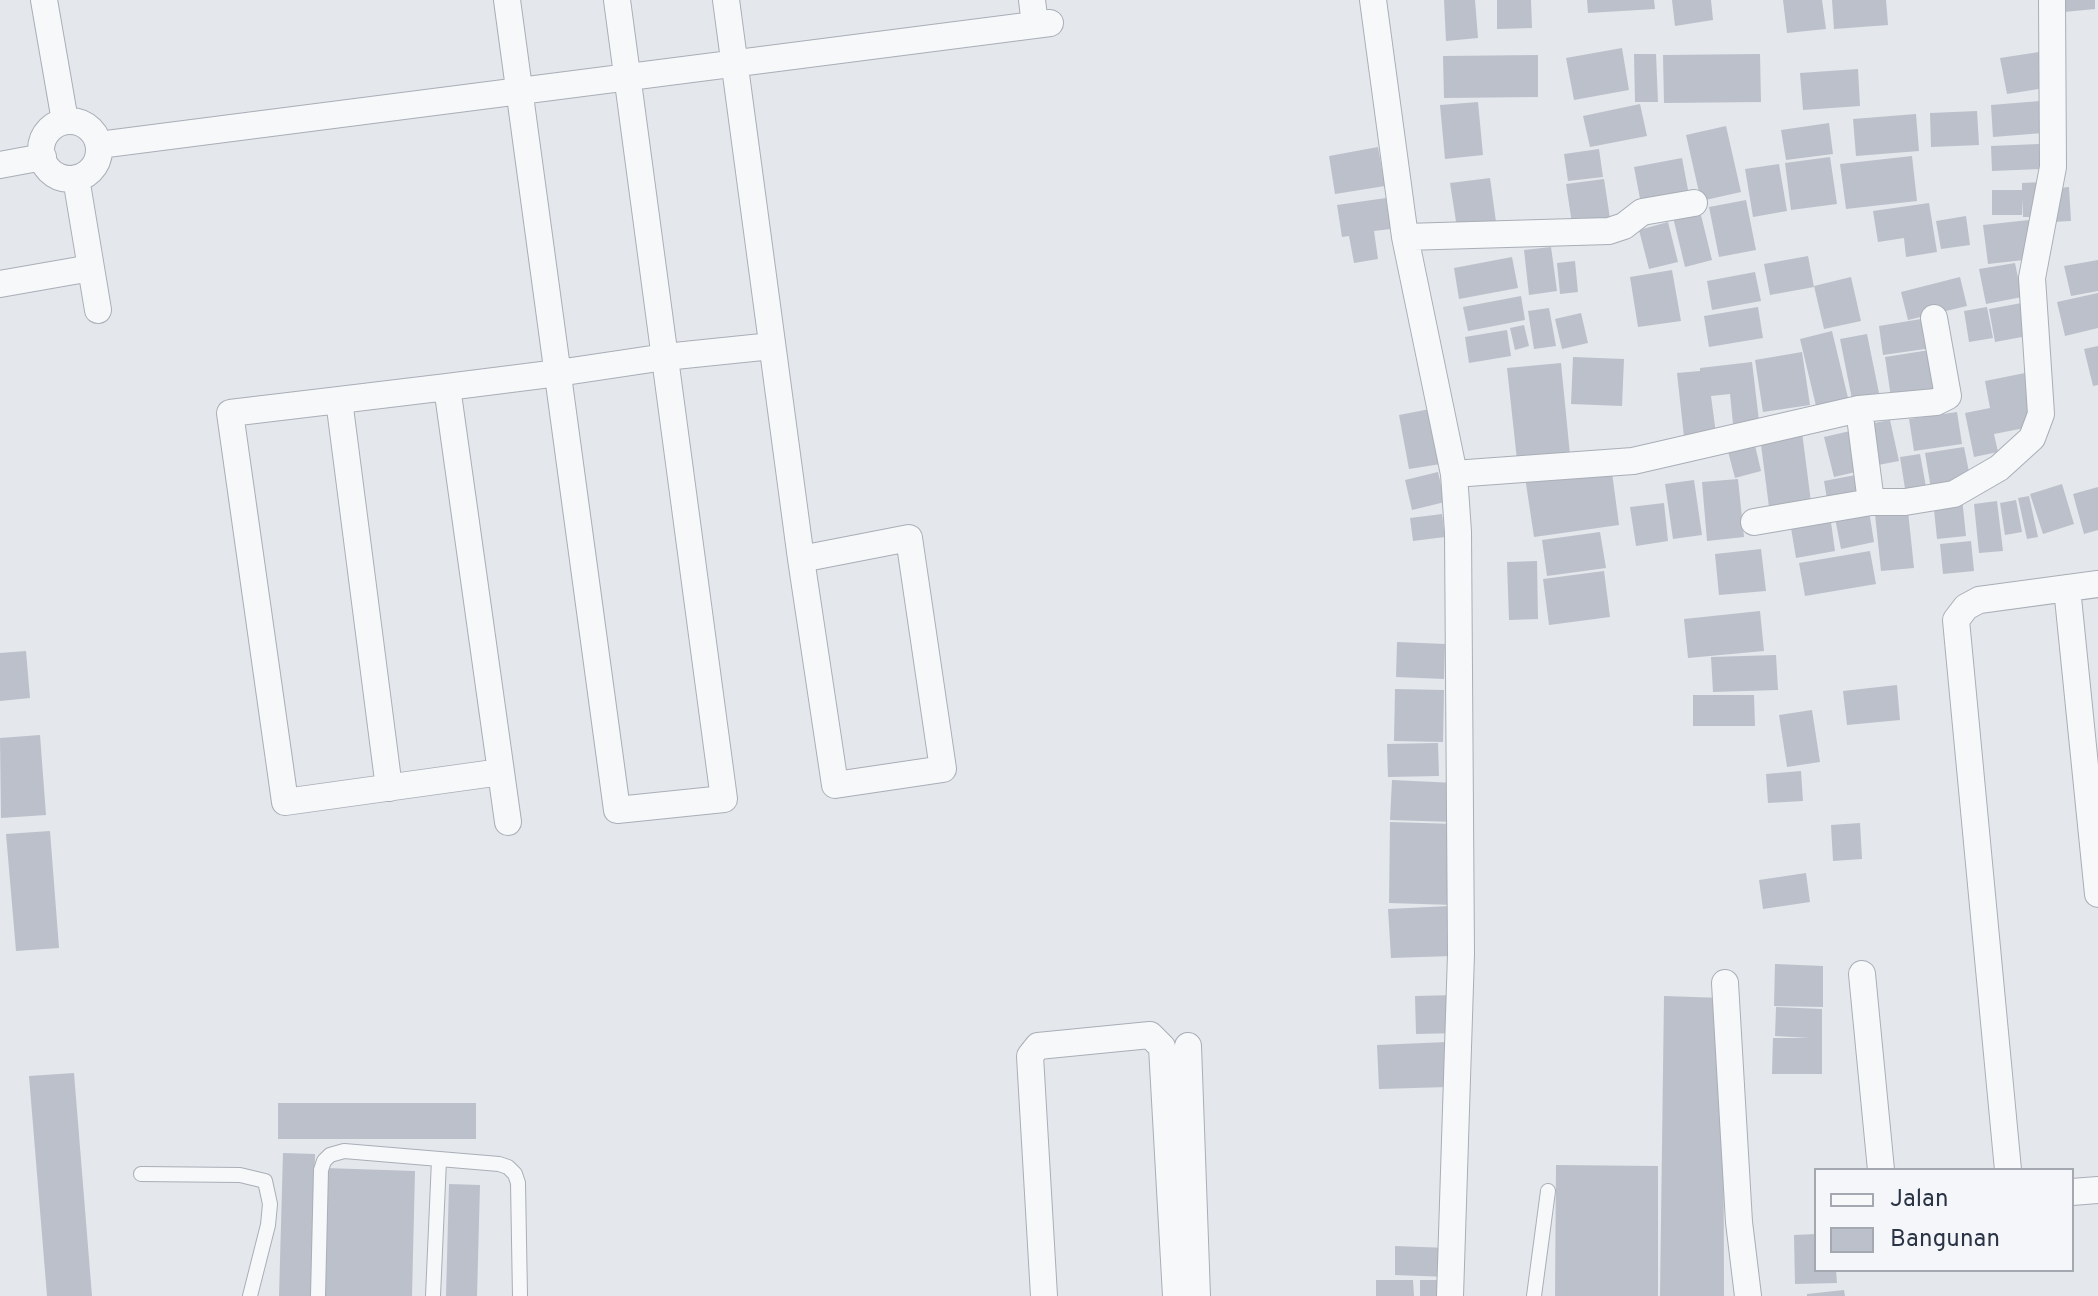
<!DOCTYPE html>
<html>
<head>
<meta charset="utf-8">
<style>
  body { margin:0 }
  #map { position:relative; width:2098px; height:1296px; overflow:hidden; background:#e4e7ec; font-family:Overpass,sans-serif }
  canvas { display:block }
  .legend { position:absolute; left:1814px; top:1168px; width:260px; height:104px; box-sizing:border-box; background:#f4f6f9; border:2px solid #a4a8b1; margin:0; padding:10px 14px; list-style:none; font-size:24px; color:#2b3445 }
  .legend li { display:flex; align-items:center; gap:16px; height:40px }
  .legend b { width:40px; border:2px solid #a4a8b1 }
</style>
</head>
<body>
<div id="map">
<canvas width="2098" height="1296"></canvas>
<ul class="legend">
<li><b style="height:10px;background:#f7f8fa"></b>Jalan</li>
<li><b style="height:22px;background:#bbc0ca"></b>Bangunan</li>
</ul>
</div>
<script>
const context = document.querySelector('canvas').getContext('2d');
context.lineJoin = 'round';
function fillPath(path, color) { context.fillStyle = color; context.fill(path, 'evenodd'); }
const shape = rows => new Path2D(rows.map(r => 'M' + r).join(''));
function stroke(path, color, width, dash) { context.strokeStyle = color; context.lineWidth = width; context.lineCap = dash ? 'butt' : 'round'; context.setLineDash(dash || []); context.stroke(path); }
fillPath(shape([
  [1444,0,1475,0,1478,38,1446,41],
  [1497,0,1531,0,1532,28,1497,29],
  [1587,0,1654,0,1655,9,1588,13],
  [1672,0,1711,0,1713,20,1675,26],
  [1783,0,1822,0,1826,29,1787,33],
  [1832,0,1886,0,1888,25,1834,29],
  [2063,0,2095,0,2095,9,2064,12],
  [1622,48,1629,90,1574,100,1566,58],
  [2039,52,2045,88,2007,94,2000,58],
  [1634,54,1656,54,1658,102,1635,102],
  [1760,54,1761,102,1664,103,1663,55],
  [1538,55,1538,97,1444,98,1443,56],
  [1858,69,1860,106,1803,110,1800,73],
  [2040,101,2043,133,1993,137,1991,105],
  [1478,102,1483,155,1445,159,1440,105],
  [1640,104,1647,136,1590,147,1583,116],
  [1977,111,1979,145,1931,147,1930,113],
  [1916,114,1919,151,1856,156,1853,119],
  [1829,123,1833,154,1786,160,1781,130],
  [1726,126,1741,192,1701,201,1686,135],
  [2039,144,2040,169,1992,171,1991,146],
  [1378,147,1385,186,1335,194,1329,156],
  [1599,149,1603,177,1568,181,1564,154],
  [1912,156,1917,201,1846,209,1840,164],
  [1830,157,1837,204,1791,210,1785,163],
  [1682,158,1689,195,1641,204,1634,167],
  [1779,164,1787,211,1753,217,1745,169],
  [1490,178,1496,222,1457,228,1450,183],
  [1604,179,1611,225,1573,230,1566,184],
  [2043,182,2044,217,2023,217,2023,198,2022,215,1992,215,1992,190,2022,190,2022,183],
  [2069,187,2071,221,2052,222,2050,189],
  [1386,198,1391,229,1374,231,1378,259,1354,263,1349,236,1342,237,1337,205],
  [1746,200,1756,250,1719,257,1709,207],
  [1929,203,1937,252,1906,257,1904,238,1878,242,1873,211],
  [1699,207,1712,260,1685,267,1672,213],
  [1966,216,1970,245,1941,249,1936,221],
  [2029,220,2033,259,1988,264,1983,225],
  [1668,222,1678,262,1649,269,1639,230],
  [1551,247,1557,291,1529,295,1524,250],
  [1808,256,1814,287,1770,295,1764,264],
  [1512,257,1518,288,1459,299,1454,268],
  [2098,260,2098,291,2071,296,2064,266],
  [1575,261,1578,292,1560,294,1557,263],
  [2015,263,2022,297,1986,304,1979,269],
  [1672,270,1681,321,1638,327,1630,277],
  [1755,272,1761,301,1712,310,1707,281],
  [1851,277,1861,321,1824,329,1814,286],
  [1960,277,1967,306,1908,320,1901,292],
  [2098,293,2098,328,2065,336,2057,302],
  [1521,296,1525,320,1468,331,1463,307],
  [2027,302,2033,335,1995,342,1989,309],
  [1758,307,1763,338,1709,347,1704,316],
  [1987,307,1993,338,1969,342,1964,311],
  [1549,308,1556,346,1534,349,1528,311],
  [1581,313,1588,343,1562,349,1555,319],
  [1927,318,1932,348,1883,355,1879,326],
  [1524,325,1529,346,1515,350,1510,328],
  [1507,330,1511,356,1469,363,1465,337],
  [1832,331,1849,402,1817,410,1800,339],
  [1867,334,1879,393,1852,399,1840,339],
  [2098,346,2098,385,2093,386,2084,349],
  [1936,349,1942,397,1892,404,1885,357],
  [1802,352,1810,405,1763,412,1755,360],
  [1573,357,1624,359,1622,406,1571,404],
  [1752,362,1759,421,1733,424,1730,394,1711,396,1716,434,1684,437,1677,373,1700,371,1700,368],
  [1561,363,1570,455,1517,460,1507,368],
  [2025,373,2035,426,1994,434,1998,452,1974,457,1965,413,1990,408,1985,381],
  [1430,409,1441,464,1409,469,1399,415],
  [1957,412,1962,444,1914,451,1909,419],
  [1890,420,1899,461,1878,465,1869,424],
  [1850,431,1860,471,1834,477,1824,437],
  [1802,432,1811,502,1769,507,1760,437],
  [1753,437,1761,471,1735,478,1726,444],
  [1964,447,1971,482,1931,489,1925,453],
  [1920,454,1927,492,1906,495,1900,457],
  [1611,465,1619,525,1534,537,1525,477],
  [1438,472,1445,502,1412,510,1405,480],
  [1861,474,1865,499,1828,505,1824,481],
  [1738,479,1744,537,1707,541,1702,482],
  [1694,480,1702,535,1673,539,1665,484],
  [2062,484,2074,524,2043,534,2030,494],
  [2098,487,2098,530,2084,534,2073,494],
  [2029,496,2038,537,2027,539,2018,498],
  [1962,498,1966,536,1937,539,1933,500],
  [2016,500,2022,532,2005,535,2000,503],
  [1997,501,2003,551,1979,553,1974,504],
  [1664,503,1668,541,1636,546,1630,507],
  [1869,511,1874,542,1841,549,1835,518],
  [1908,511,1914,568,1881,571,1875,514],
  [1442,514,1445,537,1413,541,1410,518],
  [1830,515,1835,551,1796,558,1790,522],
  [1600,532,1606,568,1547,576,1542,540],
  [1971,541,1974,571,1943,574,1940,544],
  [1761,549,1766,591,1719,595,1715,554],
  [1870,551,1876,584,1805,596,1799,563],
  [1537,561,1538,619,1509,620,1507,562],
  [1604,571,1610,617,1549,625,1543,579],
  [1760,611,1764,651,1688,658,1684,619],
  [1397,642,1445,644,1444,679,1396,677],
  [26,651,30,698,0,701,0,653],
  [1776,655,1778,690,1713,692,1711,657],
  [1897,685,1900,720,1847,725,1843,691],
  [1395,689,1444,690,1443,742,1394,741],
  [1693,695,1754,695,1755,726,1693,726],
  [1812,710,1820,762,1787,767,1779,715],
  [40,735,46,815,1,818,0,738],
  [1438,743,1439,776,1388,777,1387,744],
  [1801,771,1803,801,1768,803,1766,774],
  [1392,780,1456,783,1454,822,1390,820],
  [1390,822,1456,824,1454,905,1389,903],
  [1860,823,1862,859,1833,861,1831,825],
  [50,831,59,948,16,951,6,834],
  [1806,873,1810,902,1763,909,1759,880],
  [1450,906,1452,956,1391,958,1388,909],
  [1775,964,1823,966,1823,1007,1774,1006],
  [1457,995,1458,1033,1416,1034,1415,996],
  [1664,996,1723,998,1724,1296,1660,1296],
  [1776,1007,1822,1009,1822,1074,1772,1074,1773,1038,1810,1038,1775,1036],
  [1447,1042,1448,1087,1379,1089,1377,1045],
  [74,1073,92,1296,47,1296,29,1076],
  [278,1103,476,1103,476,1139,278,1139],
  [283,1153,315,1154,312,1296,279,1296],
  [1556,1165,1658,1166,1658,1296,1555,1296],
  [325,1168,415,1171,412,1296,322,1296],
  [449,1184,480,1185,477,1296,446,1296],
  [1816,1234,1816,1270,1836,1270,1837,1283,1795,1284,1794,1235],
  [1395,1246,1448,1248,1448,1277,1395,1275],
  [1376,1280,1413,1280,1414,1296,1376,1296],
  [1420,1280,1440,1280,1441,1296,1420,1296],
  [1844,1290,1845,1296,1807,1296,1807,1294]
]), '#bbc0ca');
const lane = shape([
  [141,1174,240,1175,265,1181,270,1204,268,1225,250,1296],
  [318,1296,321,1170,324,1161,330,1155,344,1151,499,1164,508,1167,515,1174,518,1183,520,1296],
  [433,1296,439,1160],
  [1534,1296,1548,1191]
]);
const street = shape([
  [44,0,65,121],
  [507,0,617,810,724,799,617,0],
  [726,0,801,559,835,785,943,769,909,538,801,559],
  [1032,0,1035,25],
  [1373,0,1405,237,1454,474,1458,532,1461,954,1450,1296],
  '41 150a29 29 0 1 1 58 0a29 29 0 1 1-58 0Z',
  [99,145,1050,23],
  [0,165,43,157],
  [76,178,98,310],
  [1405,237,1609,231,1624,226,1642,212,1694,203],
  [0,284,91,268],
  [447,387,501,772,285,802,230,413,339,400,447,387,558,373,665,357,772,346],
  [339,400,389,788],
  [1454,474,1633,461,1859,409],
  [1871,502,1859,409,1936,402,1948,396,1934,318],
  [1754,522,1871,502,1905,502,1954,494,1999,468,2032,438,2041,414,2032,278,2053,167,2052,0],
  [2067,588,2098,894],
  [501,772,508,822],
  [1862,974,1881,1170],
  [1725,983,1739,1222,1748,1296],
  [1188,1046,1197,1296],
  [2008,1170,1956,620,1966,607,1979,600,2098,584],
  [2072,1192,2098,1190],
  [1044,1296,1030,1056,1038,1046,1150,1035,1162,1047,1176,1296]
]);
stroke(lane, '#a9aeb7', 16);
stroke(street, '#a9aeb7', 28);
stroke(lane, '#f7f8fa', 14);
stroke(street, '#f7f8fa', 26);
</script>
</body>
</html>
